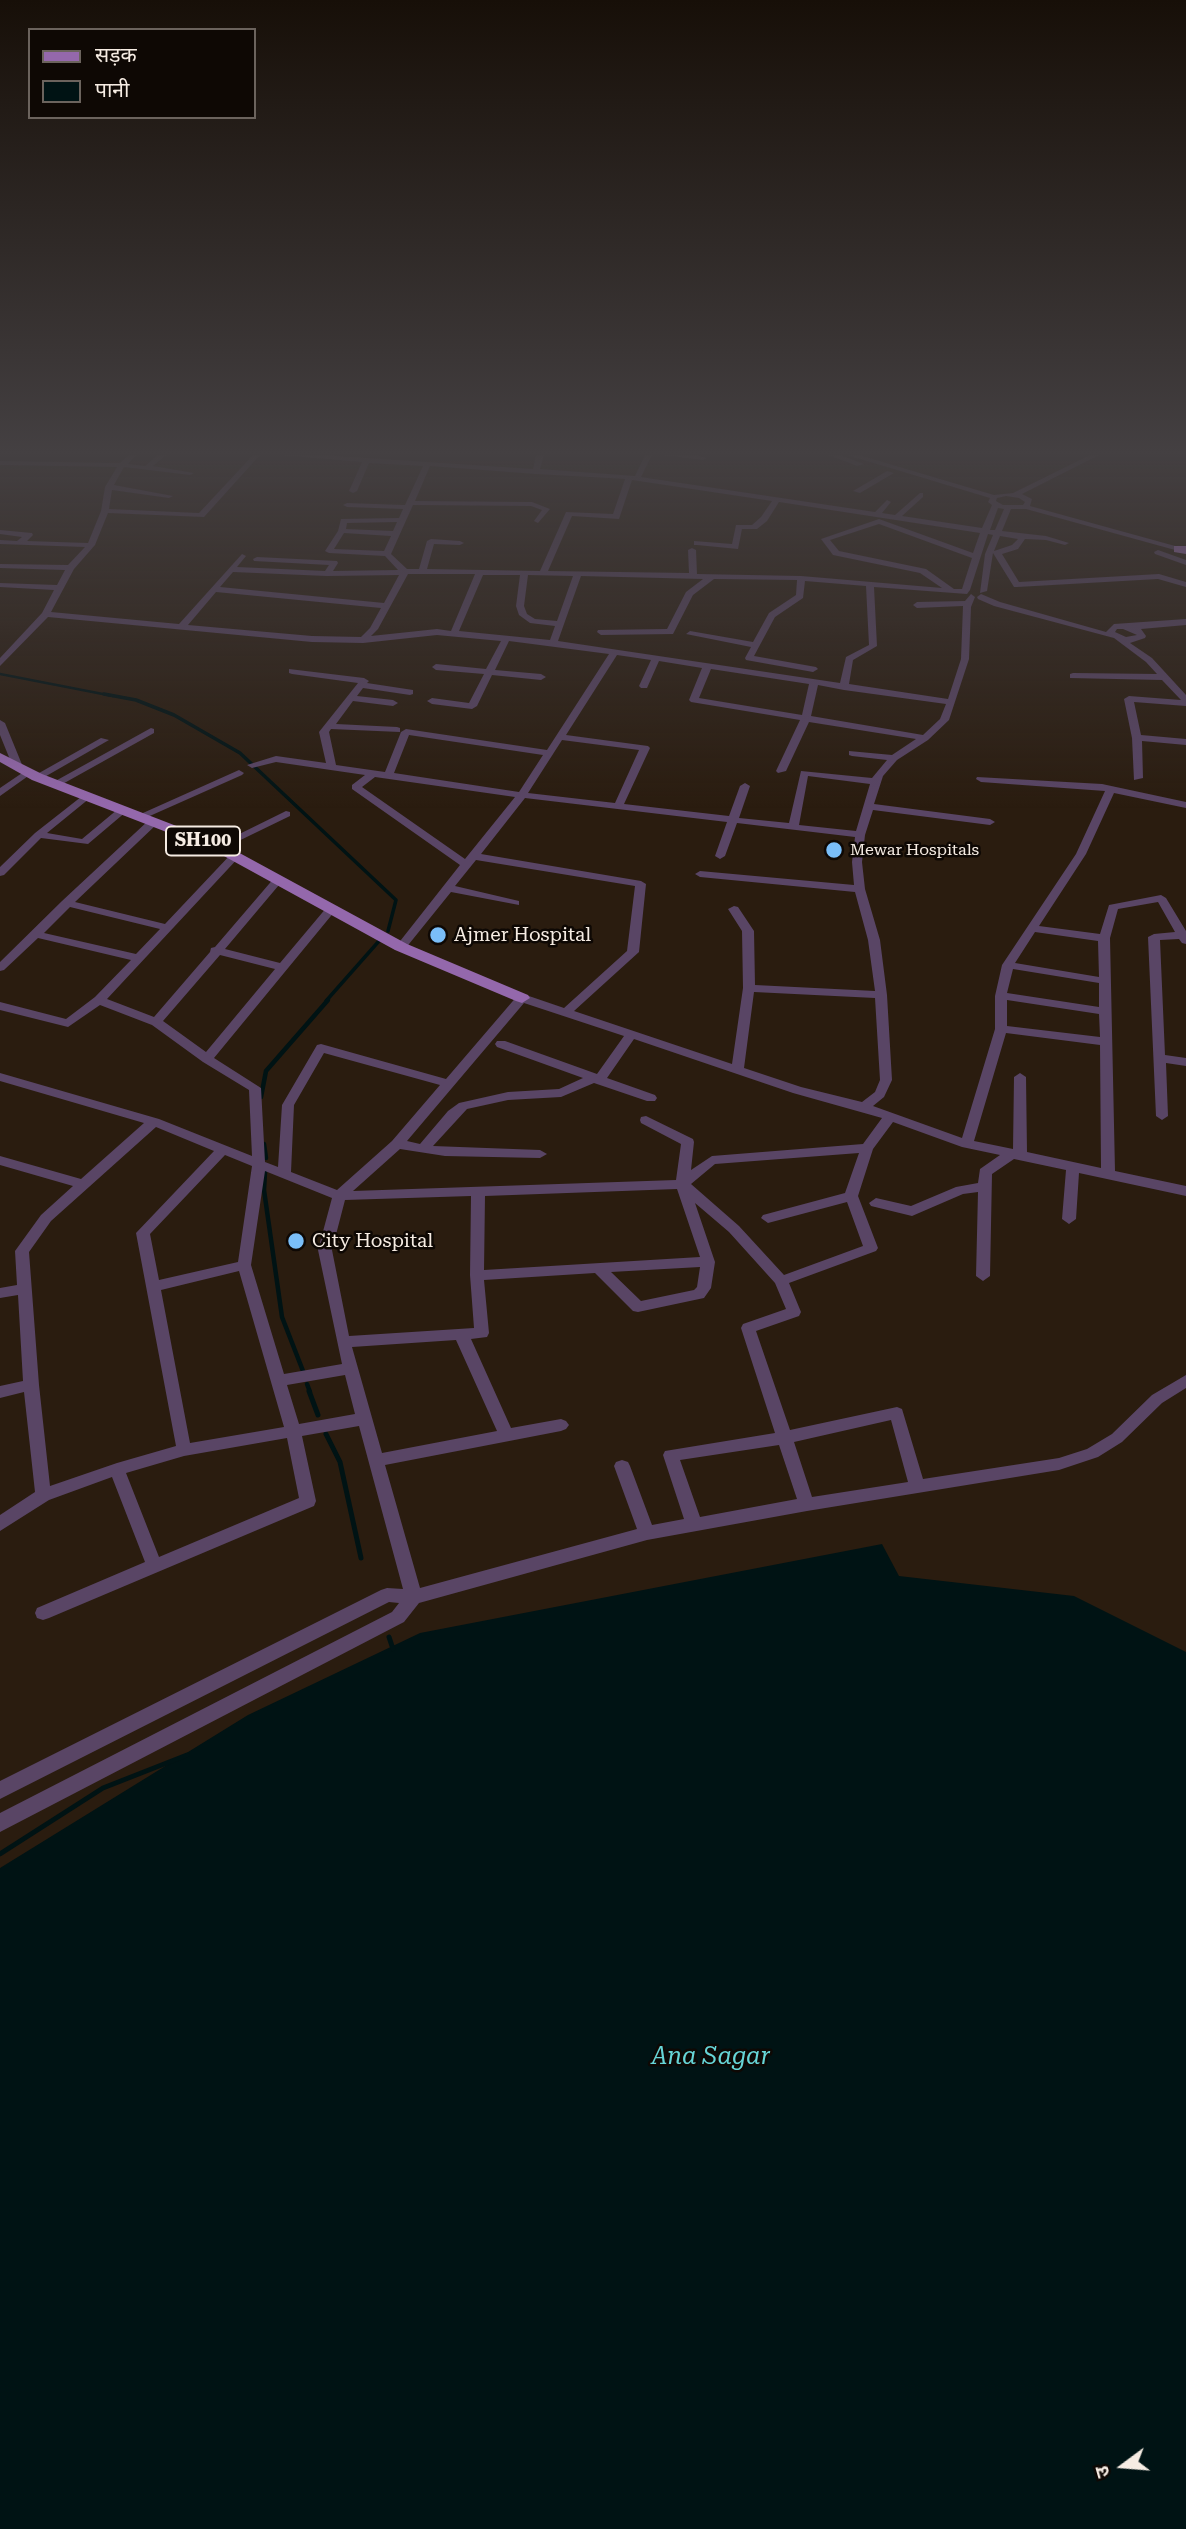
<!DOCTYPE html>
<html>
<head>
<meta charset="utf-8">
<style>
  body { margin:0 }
  #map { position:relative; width:1186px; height:2529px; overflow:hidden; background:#2a1c0f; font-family:"Roboto Serif","Noto Sans Devanagari",serif }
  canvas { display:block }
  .legend { position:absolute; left:28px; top:28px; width:228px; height:91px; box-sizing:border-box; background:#0e0804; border:2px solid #6b635d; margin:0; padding:9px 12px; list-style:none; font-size:21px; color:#f6ece3 }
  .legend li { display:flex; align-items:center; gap:14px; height:35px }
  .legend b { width:35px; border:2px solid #6b635d }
  .north { position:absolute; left:1088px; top:2431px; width:70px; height:70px; -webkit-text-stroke:5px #0e0804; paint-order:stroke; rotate:254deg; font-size:19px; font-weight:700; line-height:28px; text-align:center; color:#f6ece3 }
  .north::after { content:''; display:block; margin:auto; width:24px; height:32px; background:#f6ece3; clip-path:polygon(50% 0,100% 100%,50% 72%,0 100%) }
</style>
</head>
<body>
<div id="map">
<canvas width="1186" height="2529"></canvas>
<ul class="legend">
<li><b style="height:9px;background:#9468ac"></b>सड़क</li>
<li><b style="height:19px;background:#001314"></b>पानी</li>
</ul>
<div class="north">उ</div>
</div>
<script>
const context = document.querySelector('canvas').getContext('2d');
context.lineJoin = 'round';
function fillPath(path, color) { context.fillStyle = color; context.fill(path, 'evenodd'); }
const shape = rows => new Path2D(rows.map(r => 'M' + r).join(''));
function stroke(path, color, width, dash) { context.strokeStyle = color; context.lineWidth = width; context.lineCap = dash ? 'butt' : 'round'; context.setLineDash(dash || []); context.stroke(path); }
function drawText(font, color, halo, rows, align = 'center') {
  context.font = font + ' "Roboto Serif",serif'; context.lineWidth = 5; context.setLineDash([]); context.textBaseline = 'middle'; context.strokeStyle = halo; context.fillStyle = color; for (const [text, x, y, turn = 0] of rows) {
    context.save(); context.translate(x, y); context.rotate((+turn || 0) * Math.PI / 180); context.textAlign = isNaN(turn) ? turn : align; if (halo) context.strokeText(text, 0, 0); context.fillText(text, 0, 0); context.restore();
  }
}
fillPath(shape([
  [882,1544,899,1576,1074,1596,1186,1652,1186,2529,0,2529,0,1868,248,1715,420,1633]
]), '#001314');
stroke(shape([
  [0,674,113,696]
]), '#001314', 2.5);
stroke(shape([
  [104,694,136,700,174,715,240,753,396,900,388,931],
  [326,1001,379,941]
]), '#001314', 3.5);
stroke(shape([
  [261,1097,266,1071,328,1000],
  [264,1144,266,1158],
  [265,1172,264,1190,282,1317,303,1371],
  [307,1384,310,1392]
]), '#001314', 4.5);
stroke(shape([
  [309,1391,318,1415],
  [326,1434,340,1462,361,1558],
  [389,1637,393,1649],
  [0,1854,103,1788,187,1755]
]), '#001314', 5);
fillPath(shape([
  [129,455,136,455,128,464,145,466,158,455,166,455,153,466,194,473,190,475,124,467,114,485,173,496,169,498,112,490,109,509,199,513,253,455,260,455,204,517,108,513,95,545,74,569,51,612,179,624,242,554,246,556,237,567,325,571,329,565,254,561,253,559,257,557,337,561,338,563,333,571,398,570,385,556,329,553,325,551,338,531,341,519,399,518,403,509,347,507,343,505,347,503,405,505,423,466,369,463,357,491,353,493,349,491,362,462,282,455,322,455,533,469,536,455,544,455,540,469,635,476,645,455,652,455,641,477,875,512,887,500,891,502,882,513,895,515,920,493,923,493,923,497,902,516,982,528,992,505,988,502,990,498,847,455,859,455,994,495,1013,493,1090,455,1099,455,1022,494,1032,499,1030,506,1186,549,1186,553,1026,509,1011,509,1002,531,1046,536,1069,543,1065,545,1046,540,1025,539,1018,549,1002,554,1019,582,1159,574,1186,582,1186,587,1158,579,1017,587,1014,587,993,553,987,591,980,593,985,554,993,535,988,534,970,590,967,594,874,587,877,646,853,660,849,684,948,699,961,659,963,606,917,608,913,605,917,602,965,601,971,594,975,597,971,607,969,659,949,720,928,740,897,760,883,776,874,804,990,819,995,822,990,825,873,810,865,835,862,862,865,889,880,940,887,995,892,1080,884,1097,873,1106,962,1138,995,1029,995,996,1002,965,1076,854,1105,791,981,782,976,779,977,777,1102,784,1186,802,1186,808,1114,793,1086,854,1039,926,1100,934,1109,905,1161,895,1166,898,1186,931,1186,944,1182,943,1179,939,1160,940,1165,1055,1186,1058,1186,1066,1166,1063,1168,1116,1162,1120,1156,1116,1148,937,1154,934,1175,932,1158,902,1118,909,1110,938,1115,1171,1186,1186,1186,1196,1079,1173,1076,1219,1069,1224,1062,1219,1066,1170,1014,1159,992,1174,990,1276,983,1281,976,1276,978,1192,963,1194,912,1216,871,1206,869,1203,876,1198,911,1206,956,1187,978,1183,980,1169,1000,1155,962,1147,893,1122,873,1149,858,1196,878,1248,876,1251,789,1283,801,1312,799,1316,756,1331,790,1430,897,1407,902,1409,923,1479,1059,1458,1087,1449,1112,1434,1152,1395,1186,1375,1186,1388,1162,1403,1122,1442,1098,1457,1059,1470,807,1511,647,1540,419,1603,404,1622,0,1832,0,1813,392,1612,399,1603,389,1602,0,1799,0,1781,381,1590,387,1588,403,1589,359,1426,302,1436,316,1501,314,1506,49,1618,43,1620,37,1618,35,1613,37,1608,145,1562,112,1477,49,1500,0,1531,0,1515,35,1492,24,1392,0,1398,0,1386,23,1381,18,1295,0,1298,0,1288,17,1285,15,1251,41,1215,73,1186,0,1165,0,1156,81,1179,144,1123,0,1081,0,1073,159,1119,252,1156,249,1090,203,1062,152,1025,100,1005,68,1027,0,1010,0,1002,66,1019,95,997,131,960,38,938,4,970,0,971,0,962,62,901,149,820,153,819,158,822,157,824,75,902,165,924,232,853,236,852,241,855,107,999,154,1017,210,952,211,948,215,947,275,877,283,877,284,879,225,949,280,963,327,907,335,907,335,911,214,1058,261,1088,265,1162,278,1167,282,1105,317,1045,321,1044,446,1079,518,995,526,995,564,1008,627,951,635,886,476,860,455,886,519,901,519,905,451,892,405,949,397,949,397,945,460,865,352,789,352,785,365,775,276,762,252,768,247,765,276,756,326,763,319,732,358,683,292,674,289,673,289,669,364,678,369,681,367,683,413,690,413,694,410,695,363,688,357,696,393,700,398,703,393,706,353,701,336,724,397,727,400,728,400,732,331,729,329,732,336,765,385,772,401,732,406,729,547,750,609,654,509,641,495,670,541,674,546,677,541,680,492,675,477,706,472,709,432,704,427,701,432,698,469,703,484,674,436,670,432,667,436,664,486,669,501,641,437,635,363,643,312,642,48,617,0,666,0,658,42,613,54,590,0,587,0,583,57,585,65,570,0,568,0,564,68,565,85,547,0,544,0,540,17,541,22,537,0,534,0,530,32,533,33,535,27,541,88,543,101,511,105,487,117,467,0,465,0,461,120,463,129,455],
  [430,466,536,474,625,479,613,514,566,512,540,571,427,569,434,544,460,545,464,543,460,541,431,539,427,541,419,569,407,569,391,554,413,505,531,506,542,510,534,521,538,523,550,509,532,502,415,501,430,466],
  [632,480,772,501,761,517,752,525,736,525,732,544,694,541,694,545,697,545,738,549,742,529,757,529,767,521,779,502,980,533,973,553,879,519,821,539,833,555,920,573,942,588,801,576,697,574,696,550,692,548,688,550,689,573,548,571,572,516,619,519,632,480],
  [1006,496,1019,498,1025,502,1023,505,1003,505,996,501,997,498,1006,496],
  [998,508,1004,509,995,530,990,530,998,508],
  [397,522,393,531,346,529,347,523,397,522],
  [879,524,972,558,962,589,954,589,926,569,839,551,830,540,879,524],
  [344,533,391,536,384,551,334,549,344,533],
  [1000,536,1018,539,1012,545,994,551,1000,536],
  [233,572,327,576,399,575,384,603,220,587,233,572],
  [408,574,475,574,451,631,437,629,371,636,378,629,408,574],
  [483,575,520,575,516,606,519,615,530,623,555,626,550,640,459,631,483,575],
  [528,575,573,576,557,621,535,619,527,614,524,606,528,575],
  [581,576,703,579,686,592,667,629,598,630,597,632,601,635,673,634,693,595,714,579,797,580,796,595,769,613,753,642,690,631,686,634,751,647,745,658,746,660,813,672,818,669,816,667,754,656,775,617,803,598,805,581,866,586,869,645,846,657,840,683,558,641,581,576],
  [216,592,381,608,370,628,361,637,312,636,188,625,216,592],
  [617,655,651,660,639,686,641,688,647,688,659,661,702,668,689,700,691,702,800,720,776,771,778,773,786,771,809,722,916,739,892,755,849,751,849,755,852,756,887,760,872,778,801,771,789,823,739,818,750,786,745,783,740,786,729,816,624,804,650,748,648,746,566,735,617,655],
  [711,669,809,684,802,715,699,698,711,669],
  [818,685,844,690,946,704,940,719,923,735,811,716,818,685],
  [409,735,543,755,519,792,394,773,409,735],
  [562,740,639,750,615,803,528,793,562,740],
  [808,776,870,784,856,831,799,825,808,776],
  [375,777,515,797,465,859,362,787,375,777],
  [525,798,727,822,715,856,720,859,725,856,737,823,855,837,852,862,854,885,700,871,695,874,700,877,855,892,868,940,875,991,755,985,754,931,738,907,734,906,728,909,742,931,743,988,732,1064,574,1011,639,952,646,884,641,881,481,854,525,798],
  [70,907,160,929,136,954,44,933,70,907],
  [1035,932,1098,941,1099,977,1015,963,1035,932],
  [220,955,275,969,206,1052,163,1021,220,955],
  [1013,969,1099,983,1099,1007,1007,993,1013,969],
  [754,992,875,998,880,1080,875,1092,862,1102,801,1087,744,1068,754,992],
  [1007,1000,1099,1014,1100,1037,1007,1026,1007,1000],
  [524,1003,624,1036,597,1074,505,1041,497,1041,495,1044,497,1047,583,1078,559,1089,508,1092,459,1103,448,1111,420,1144,407,1141,524,1003],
  [1006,1033,1100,1045,1101,1168,1027,1152,1026,1077,1020,1073,1014,1077,1013,1149,974,1141,1006,1033],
  [634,1039,793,1093,882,1118,863,1144,712,1156,691,1170,694,1142,693,1139,646,1116,641,1117,640,1120,641,1123,681,1144,676,1180,353,1191,400,1149,445,1156,540,1158,547,1154,540,1150,433,1146,467,1109,508,1100,561,1097,594,1083,647,1101,655,1101,657,1098,655,1095,607,1078,634,1039],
  [324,1053,440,1085,392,1141,337,1190,291,1172,294,1105,324,1053],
  [156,1127,214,1151,136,1233,176,1446,117,1463,50,1486,39,1385,29,1252,51,1221,156,1127],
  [859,1153,845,1193,763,1215,761,1218,768,1223,847,1202,863,1246,784,1275,739,1226,691,1184,715,1164,859,1153],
  [225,1155,252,1166,238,1262,159,1280,150,1234,225,1155],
  [265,1171,332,1198,318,1250,342,1364,284,1374,251,1265,265,1171],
  [677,1189,700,1257,484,1270,485,1196,677,1189],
  [471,1196,470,1275,474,1328,349,1336,332,1250,345,1200,471,1196],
  [695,1203,729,1232,775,1283,786,1309,743,1324,741,1328,775,1433,665,1451,663,1455,684,1519,652,1525,630,1466,628,1462,622,1460,616,1462,614,1466,637,1529,420,1588,385,1465,561,1431,566,1429,569,1425,566,1421,561,1419,511,1428,471,1339,487,1337,489,1333,484,1280,595,1273,633,1311,638,1312,704,1298,711,1288,715,1262,695,1203],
  [700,1267,697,1287,694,1290,641,1301,611,1272,700,1267],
  [239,1271,284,1427,190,1443,161,1290,239,1271],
  [456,1340,497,1431,382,1453,352,1347,456,1340],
  [345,1375,355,1414,299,1424,287,1385,345,1375],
  [891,1420,908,1482,812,1497,794,1442,891,1420],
  [287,1438,299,1498,159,1557,126,1473,184,1456,287,1438],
  [779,1445,797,1499,700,1517,680,1460,779,1445],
  [663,455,696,455,707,458,703,460,663,455],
  [829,455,840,455,864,464,857,466,829,455],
  [887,471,894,473,860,493,853,491,887,471],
  [1158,550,1186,560,1186,565,1155,554,1154,552,1158,550],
  [981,594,1000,602,1106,632,1114,624,1186,619,1186,625,1141,629,1146,636,1145,638,1130,643,1152,658,1186,695,1186,706,1134,702,1141,735,1186,739,1186,745,1142,741,1143,778,1134,780,1132,738,1124,699,1129,696,1181,700,1162,680,1070,678,1070,674,1073,673,1157,674,1146,662,1114,638,994,606,978,599,977,597,981,594],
  [1117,629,1123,629,1137,635,1126,637,1115,632,1117,629],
  [0,720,5,723,23,767,21,769,13,767,0,735,0,720],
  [151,728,154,729,154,733,59,786,50,784,151,728],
  [101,738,109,740,41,779,32,777,101,738],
  [28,769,31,770,31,774,0,796,0,788,28,769],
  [239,770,244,773,242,775,143,819,134,817,239,770],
  [86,793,91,796,90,798,47,833,82,839,118,809,127,811,88,844,41,838,4,875,0,876,0,867,35,833,86,793],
  [286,811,290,812,290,816,222,849,214,849,213,847,286,811]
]), '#594565');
fillPath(shape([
  [0,753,42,774,223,844,407,944,528,995,530,998,522,1003,516,1001,395,950,213,850,32,780,0,762,0,753]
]), '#9468ac');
fillPath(shape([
  [1174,546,1186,546,1186,554,1174,552,1174,546]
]), '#ab76c8');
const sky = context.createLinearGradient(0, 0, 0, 809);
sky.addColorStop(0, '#170f08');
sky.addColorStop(0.56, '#444042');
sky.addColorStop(1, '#44404200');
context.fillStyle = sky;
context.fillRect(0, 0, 1186, 809);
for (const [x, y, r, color] of [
  [834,850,9,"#7abef8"],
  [438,935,9,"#7abef8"],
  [296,1241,9,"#7abef8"]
]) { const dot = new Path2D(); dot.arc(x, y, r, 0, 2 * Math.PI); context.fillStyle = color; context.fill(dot); stroke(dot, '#0e0804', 2.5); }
drawText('16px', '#f6ece3', '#0e0804', [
  ["Mewar Hospitals",850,850]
], 'left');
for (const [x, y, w] of [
  [203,841,74]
]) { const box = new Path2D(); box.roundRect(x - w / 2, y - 14.5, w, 29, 5); context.fillStyle = '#0e0804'; context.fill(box); stroke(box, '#f6ece3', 2); }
drawText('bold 18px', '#f6ece3', null, [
  ["SH100",203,841]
]);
drawText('19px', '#f6ece3', '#0e0804', [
  ["Ajmer Hospital",454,935],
  ["City Hospital",312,1241]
], 'left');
drawText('italic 24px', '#66d5d7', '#0e0804', [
  ["Ana Sagar",711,2057]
]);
</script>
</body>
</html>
